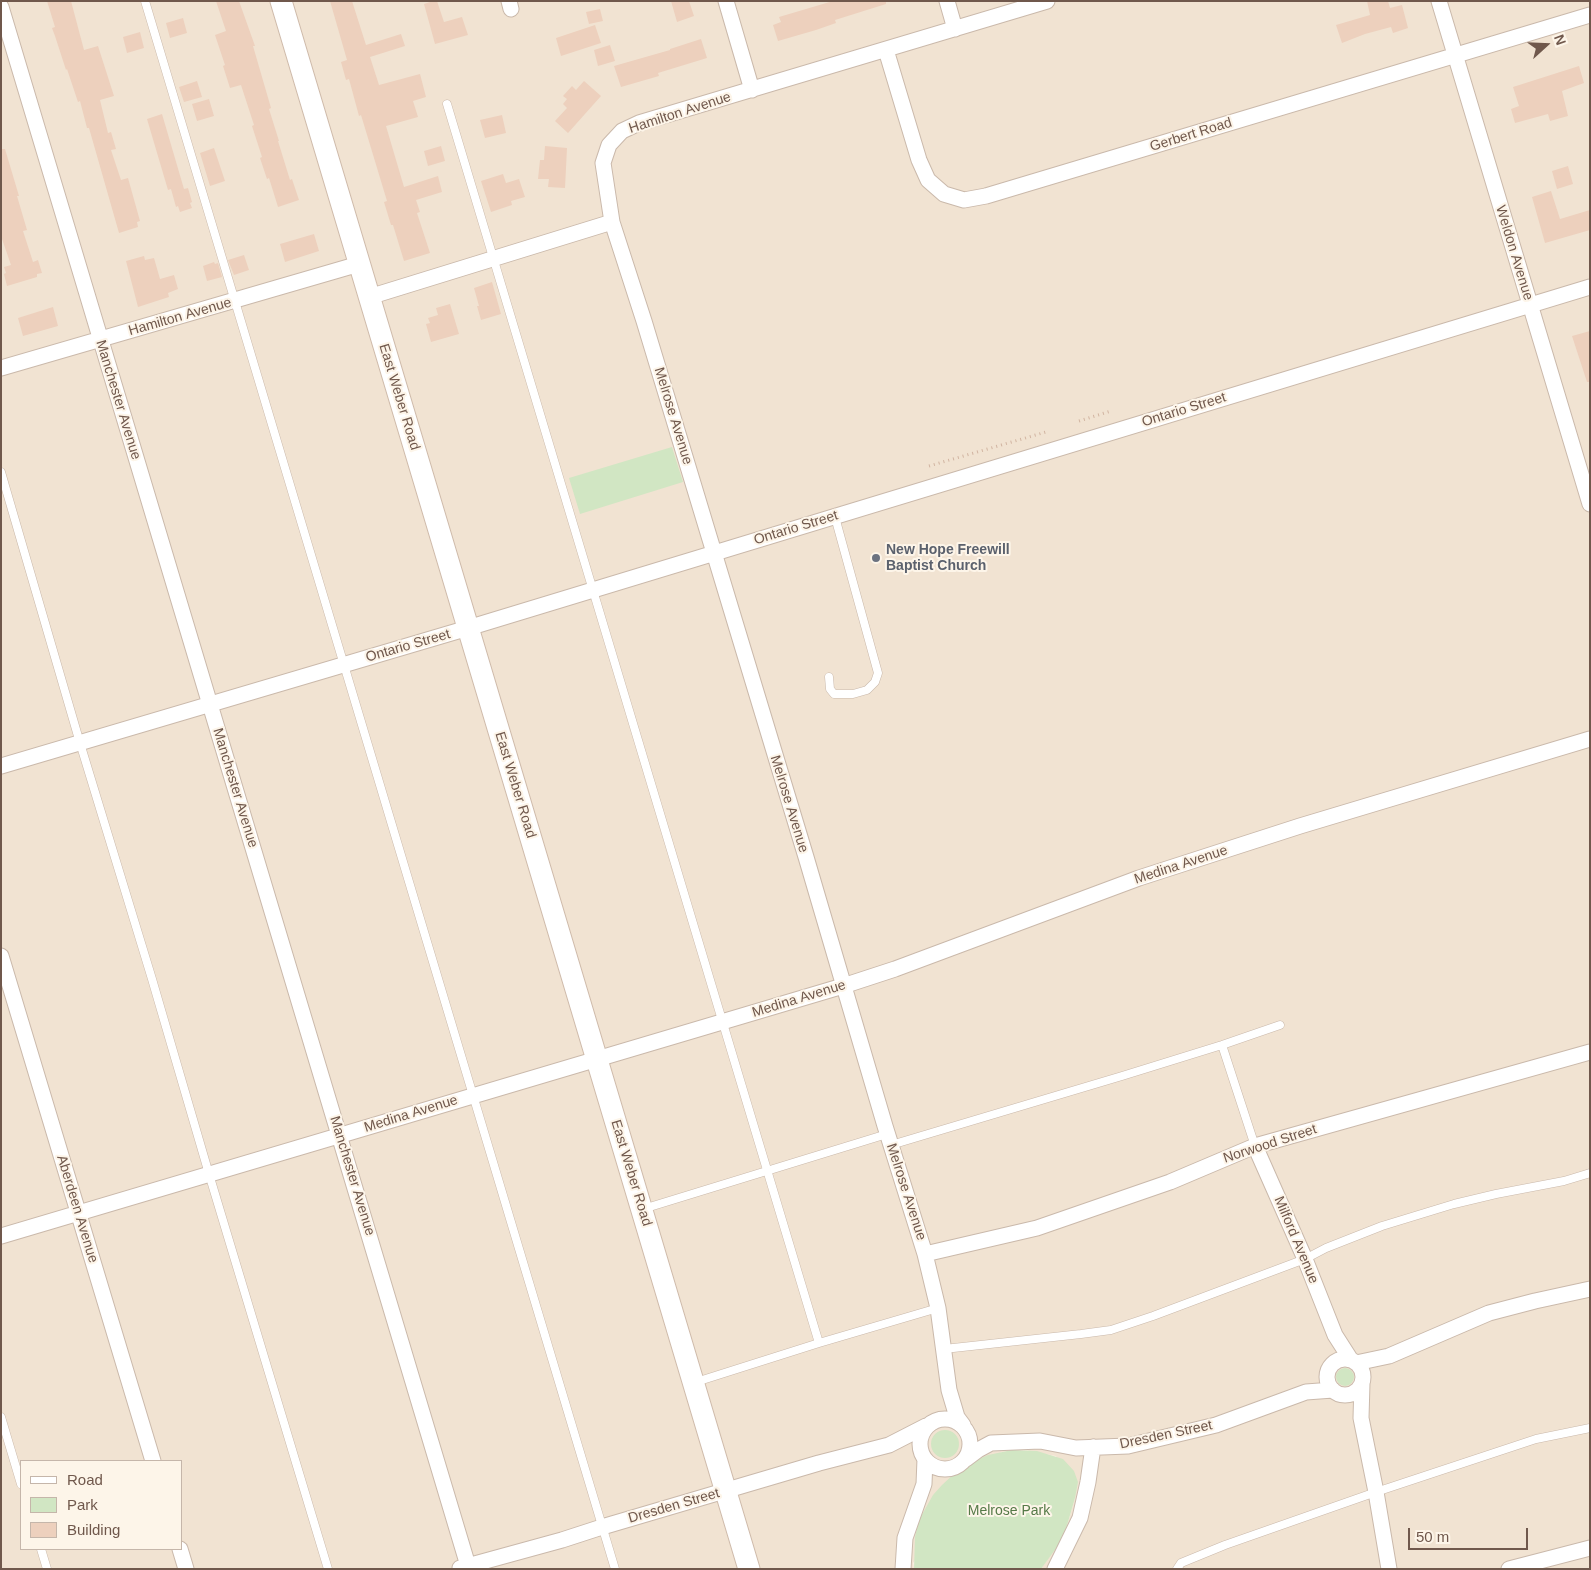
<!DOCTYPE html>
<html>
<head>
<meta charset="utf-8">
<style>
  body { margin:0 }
  #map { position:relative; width:1591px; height:1570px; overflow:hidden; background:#faf1e3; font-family:Helvetica,sans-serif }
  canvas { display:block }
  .frame { position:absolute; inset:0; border:2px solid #70584c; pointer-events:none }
  .legend { position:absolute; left:20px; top:1460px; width:162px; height:90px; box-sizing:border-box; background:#fdf5e9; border:1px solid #c5b6aa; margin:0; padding:6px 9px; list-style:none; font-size:15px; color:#70584c }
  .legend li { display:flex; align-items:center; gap:10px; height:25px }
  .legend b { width:25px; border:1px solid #c5b6aa }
  .north { position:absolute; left:1521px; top:20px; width:50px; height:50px; -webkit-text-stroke:4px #fdf5e9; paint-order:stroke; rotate:70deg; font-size:14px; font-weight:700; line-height:20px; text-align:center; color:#70584c }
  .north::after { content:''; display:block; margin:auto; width:18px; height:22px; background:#70584c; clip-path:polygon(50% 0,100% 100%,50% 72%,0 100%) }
  .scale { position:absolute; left:1408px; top:1528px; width:120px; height:22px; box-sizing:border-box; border:2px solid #70584c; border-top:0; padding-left:6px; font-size:15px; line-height:18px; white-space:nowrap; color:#70584c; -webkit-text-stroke:4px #fdf5e9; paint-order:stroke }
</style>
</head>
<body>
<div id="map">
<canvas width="1591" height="1570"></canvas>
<div class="frame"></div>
<ul class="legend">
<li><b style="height:6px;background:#fff"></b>Road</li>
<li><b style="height:14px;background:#d1e6c3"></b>Park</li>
<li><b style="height:14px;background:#edd0bd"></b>Building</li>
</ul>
<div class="north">N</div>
<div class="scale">50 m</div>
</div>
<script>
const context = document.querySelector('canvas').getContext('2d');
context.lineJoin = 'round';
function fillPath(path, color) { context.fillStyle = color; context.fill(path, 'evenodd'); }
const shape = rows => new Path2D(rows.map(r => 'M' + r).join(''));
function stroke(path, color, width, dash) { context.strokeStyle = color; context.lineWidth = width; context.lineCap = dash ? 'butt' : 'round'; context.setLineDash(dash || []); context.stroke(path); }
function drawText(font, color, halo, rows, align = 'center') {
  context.font = font + ' Helvetica,sans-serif'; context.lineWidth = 4; context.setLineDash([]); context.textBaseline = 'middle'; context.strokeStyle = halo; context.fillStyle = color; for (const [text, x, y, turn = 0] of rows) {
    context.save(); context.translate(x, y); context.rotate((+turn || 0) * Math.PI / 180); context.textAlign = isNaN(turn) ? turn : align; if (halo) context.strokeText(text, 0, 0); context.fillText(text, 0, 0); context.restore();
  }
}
fillPath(shape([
  [1,1,1590,1,1590,1569,1041,1569,1066,1529,1075,1498,1056,1456,1025,1450,1001,1452,913,1563,914,1569,1,1569],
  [21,1461,181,1461,181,1549,21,1549]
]), '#f1e3d2');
fillPath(shape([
  [672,447,683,482,580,514,569,478],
  '1336 1377a9 9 0 1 1 18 0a9 9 0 1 1-18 0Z',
  '931 1444a14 14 0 1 1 28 0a14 14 0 1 1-28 0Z',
  [1012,1450,1037,1451,1063,1459,1074,1471,1078,1482,1075,1498,1066,1529,1057,1547,1041,1569,914,1569,915,1537,919,1520,933,1495,942,1485,956,1472,970,1463,988,1455]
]), '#d1e6c3');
fillPath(shape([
  [47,1,71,1,84,50,98,46,114,96,100,100,108,133,111,132,116,149,111,150,121,180,128,178,140,221,137,222,138,227,119,233,89,128,87,128,80,101,78,102,67,69,66,70,55,36,52,28,55,27],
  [216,1,239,1,255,46,253,46,271,108,269,109,279,141,278,141,290,180,292,179,299,200,278,207,269,178,267,179,260,158,262,157,252,126,254,125,241,85,230,88,223,66,225,65,215,35,226,31],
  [330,1,352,1,366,45,401,34,405,46,370,57,379,85,420,74,426,97,413,101,418,117,386,126,404,187,438,176,442,192,416,200,420,212,417,213,430,253,404,261,393,225,391,225,384,202,387,201,361,115,359,116,349,79,346,80,341,62,347,60],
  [433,1,437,1,444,22,462,17,468,35,435,44,424,4],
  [671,1,689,1,694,16,677,22],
  [833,1,886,1,886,4,835,20,836,23,816,30,778,41,773,25,781,22,779,17],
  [1367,1,1388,1,1390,8,1402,5,1408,28,1393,33,1391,27,1365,34,1342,43,1336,25,1370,15],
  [600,9,603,21,589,24,586,12],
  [183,18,187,33,170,38,166,23],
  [595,25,601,43,561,56,556,38],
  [140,32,144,48,127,53,123,37],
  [701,39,707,58,658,73,659,76,621,87,614,66,670,50,670,49],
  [610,45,615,61,598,66,594,50],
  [1579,66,1584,83,1562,91,1568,116,1550,121,1548,114,1515,123,1511,109,1519,106,1513,87],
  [197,81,202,97,184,102,179,87],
  [584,81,601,96,568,133,555,121,567,108,563,104,567,99,563,96,572,86,576,90],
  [209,99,214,116,197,121,192,104],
  [162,114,184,189,188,188,192,202,190,203,192,208,180,212,178,206,176,207,171,189,168,190,147,119],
  [502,115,506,133,485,138,480,120],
  [441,146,445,161,428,166,424,151],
  [545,146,567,148,565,188,548,187,549,179,538,179,540,160,544,160],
  [214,148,225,181,210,186,200,153],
  [1,149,5,149,19,196,17,196,27,230,23,231,33,262,38,260,42,273,37,274,37,277,7,286,4,274,6,273,4,267,11,265,1,236],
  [1568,166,1573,184,1557,189,1552,171],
  [503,174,506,183,519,179,525,197,511,201,512,205,491,212,481,181],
  [1551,191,1560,219,1590,210,1590,230,1545,243,1532,197],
  [314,234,319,251,285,262,280,244],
  [244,255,249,270,234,275,228,260],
  [144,256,145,260,154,258,160,279,174,275,178,289,168,293,169,297,138,307,126,261],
  [214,262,215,264,218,263,222,277,207,281,203,266],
  [492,282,501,314,481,320,477,306,479,306,474,288],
  [450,304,459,334,431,342,426,324,430,323,428,318,438,315,436,308],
  [53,307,58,326,23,336,18,318],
  [1590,331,1590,382,1587,382,1572,336]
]), '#edd0bd');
const lane = shape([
  [145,1,615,1569],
  [447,104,819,1343],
  [1,472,80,743,152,979,209,1174,328,1569],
  [829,677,830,689,834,694,853,694,867,690,875,682,878,673,835,517],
  [1222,1045,1255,1146],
  [891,1145,1122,1076,1222,1045,1280,1025],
  [643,1209,887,1134],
  [944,1349,1081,1334,1111,1330,1153,1316,1305,1259,1326,1248,1382,1226,1454,1204,1496,1194,1564,1181,1590,1173],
  [696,1382,819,1343,938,1308],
  [1,1417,21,1484],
  [41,1549,47,1569],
  [1177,1569,1181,1563,1225,1545,1376,1492,1536,1439,1590,1428]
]);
const street = shape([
  [509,1,511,9],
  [726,1,752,90],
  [947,1,955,29],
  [1439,1,1590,504],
  [1,7,469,1569],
  [886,50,919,160,928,180,944,194,964,200,986,196,1590,15],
  [369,297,612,222],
  [1,368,359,264],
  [1,766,468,628,1590,287],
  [1,956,153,1461],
  [1255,1146,1305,1259,1335,1335,1351,1360],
  [1,1236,843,986,895,969,1139,878,1300,826,1590,739],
  [925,1254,1037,1228,1170,1182,1255,1146,1590,1052],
  '1327 1377a18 18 0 1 1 36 0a18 18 0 1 1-36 0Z',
  [1356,1363,1389,1356,1489,1313,1535,1301,1590,1289],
  [1362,1383,1361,1418,1376,1492,1389,1569],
  '920 1444a25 25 0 1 1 50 0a25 25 0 1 1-50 0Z',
  [963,1425,957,1417,949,1390,938,1308,925,1254,885,1126,806,857,644,321,612,222,603,163,609,145,622,131,639,123,1047,1],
  [966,1459,978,1450,991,1443,1040,1441,1076,1448,1128,1446,1216,1425,1306,1392,1333,1390],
  [180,1549,186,1569],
  [460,1568,562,1540,602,1527,819,1463,889,1445,926,1426],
  [903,1569,905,1538,924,1484,925,1459],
  [1055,1569,1080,1518,1088,1482,1093,1447],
  [1509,1569,1590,1548]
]);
const secondary = shape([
  [281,1,749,1569]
]);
stroke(lane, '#cab9ab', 9);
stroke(street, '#cab9ab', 17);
stroke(secondary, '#cfbbab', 23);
stroke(shape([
  [1079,421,1111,411],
  [929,466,1046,432]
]), '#d1b4a1', 3, [1, 4]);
stroke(lane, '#fff', 8);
stroke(street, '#fff', 15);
stroke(secondary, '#fff', 21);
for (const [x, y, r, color] of [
  [876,558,5,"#6b7280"]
]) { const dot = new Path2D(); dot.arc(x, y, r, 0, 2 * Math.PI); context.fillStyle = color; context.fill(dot); stroke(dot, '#fdf5e9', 2); }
drawText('14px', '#70584c', '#fdf5e9', [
  ["Hamilton Avenue",680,113,-18],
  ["Gerbert Road",1191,135,-17],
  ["Weldon Avenue",1514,253,73],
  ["Hamilton Avenue",180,317,-16],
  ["East Weber Road",399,397,73],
  ["Manchester Avenue",118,400,73],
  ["Ontario Street",1184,410,-17],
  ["Melrose Avenue",673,416,73],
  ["Ontario Street",796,528,-17],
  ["Ontario Street",408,646,-16],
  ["East Weber Road",515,785,73],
  ["Manchester Avenue",235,788,73],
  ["Melrose Avenue",789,804,73],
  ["Medina Avenue",1181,865,-18],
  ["Medina Avenue",799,999,-17],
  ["Medina Avenue",411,1114,-17],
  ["Norwood Street",1270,1144,-18],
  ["East Weber Road",631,1173,73],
  ["Manchester Avenue",352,1176,73],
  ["Melrose Avenue",906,1192,72],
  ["Aberdeen Avenue",77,1209,73],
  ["Milford Avenue",1296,1240,67],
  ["Dresden Street",1166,1435,-12],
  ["Dresden Street",674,1506,-16]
]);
drawText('bold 14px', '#5b616d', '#fdf5e9', [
  ["New Hope Freewill",886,550],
  ["Baptist Church",886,566]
], 'left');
drawText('14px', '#567a48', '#fdf5e9', [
  ["Melrose Park",1009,1511]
]);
</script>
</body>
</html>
